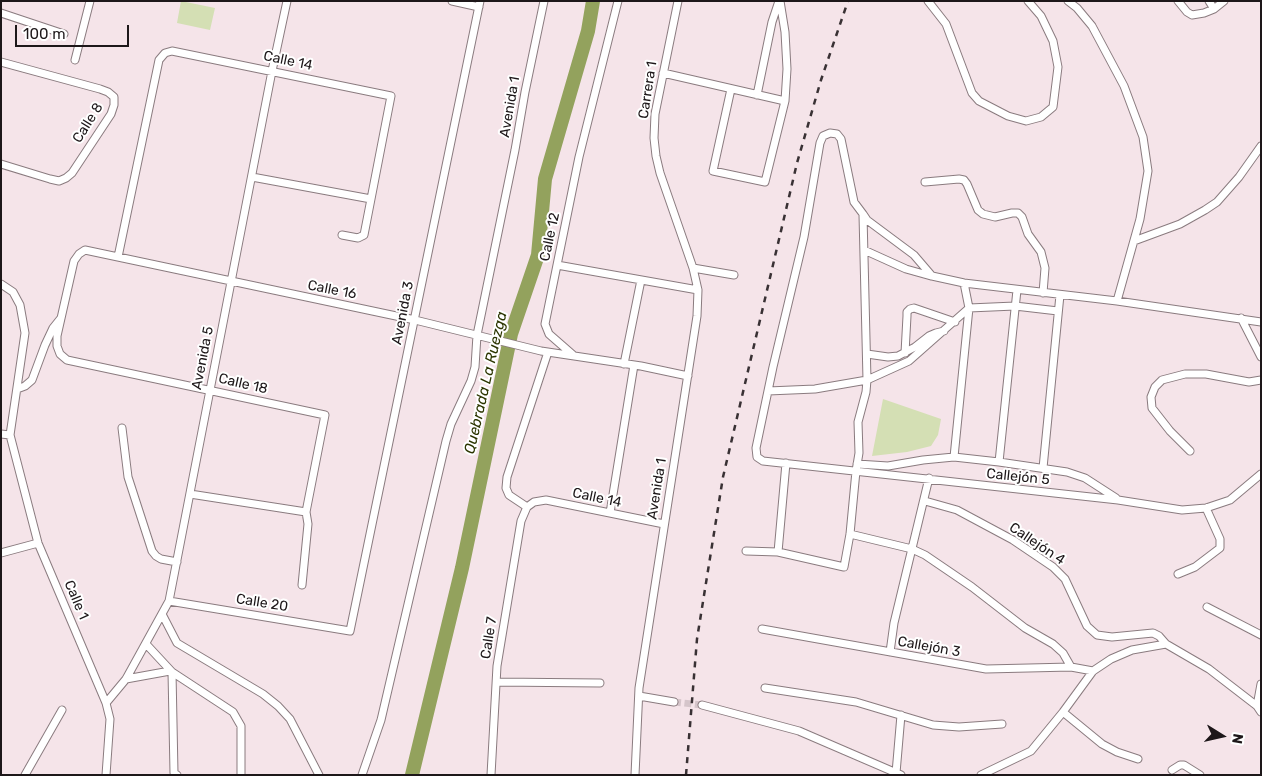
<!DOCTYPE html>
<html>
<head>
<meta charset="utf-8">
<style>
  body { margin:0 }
  #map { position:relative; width:1262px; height:776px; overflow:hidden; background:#f5e4e9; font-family:Rubik,sans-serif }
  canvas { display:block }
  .frame { position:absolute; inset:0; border:2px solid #1d1719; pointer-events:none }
  .north { position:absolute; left:1197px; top:711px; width:50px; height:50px; -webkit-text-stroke:4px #fff; paint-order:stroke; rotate:100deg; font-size:14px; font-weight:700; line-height:20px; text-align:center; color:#1d1719 }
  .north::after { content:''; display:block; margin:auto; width:18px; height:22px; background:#1d1719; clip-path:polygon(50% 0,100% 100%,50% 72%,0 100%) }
  .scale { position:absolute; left:15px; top:25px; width:114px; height:22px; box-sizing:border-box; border:2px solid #1d1719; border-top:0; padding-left:6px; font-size:15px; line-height:18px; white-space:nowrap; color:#1d1719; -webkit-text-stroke:4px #fff; paint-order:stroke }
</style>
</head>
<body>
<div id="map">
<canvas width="1262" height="776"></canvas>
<div class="frame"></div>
<div class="north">N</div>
<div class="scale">100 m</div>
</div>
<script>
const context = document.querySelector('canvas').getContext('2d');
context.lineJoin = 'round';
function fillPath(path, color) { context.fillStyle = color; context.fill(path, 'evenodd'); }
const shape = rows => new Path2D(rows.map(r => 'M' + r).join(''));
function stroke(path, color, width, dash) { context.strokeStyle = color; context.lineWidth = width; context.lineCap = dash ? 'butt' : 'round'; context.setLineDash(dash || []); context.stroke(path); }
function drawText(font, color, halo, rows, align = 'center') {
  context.font = font + ' Rubik,sans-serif'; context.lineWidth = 4; context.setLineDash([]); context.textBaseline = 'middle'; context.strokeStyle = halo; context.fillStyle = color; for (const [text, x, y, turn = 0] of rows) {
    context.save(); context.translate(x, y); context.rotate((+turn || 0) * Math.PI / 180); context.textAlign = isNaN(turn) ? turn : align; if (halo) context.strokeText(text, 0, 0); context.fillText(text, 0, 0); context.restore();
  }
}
fillPath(shape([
  [181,1,215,8,210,30,177,23],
  [883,399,941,419,938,435,931,446,907,452,872,456]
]), '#d4dfb4');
stroke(shape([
  [412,775,462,568,511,334,538,255,545,179,588,31,593,1]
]), '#93a25d', 14);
stroke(shape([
  [674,702,702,705]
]), '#d5c5ca', 7, [7, 3.5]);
const minor = shape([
  [452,1,479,7],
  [928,1,946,24,972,93,979,101,1008,116,1026,121,1041,117,1053,107,1058,67,1053,41,1041,16,1028,1],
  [1068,1,1077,8,1092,26,1124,86,1143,137,1148,171,1140,219,1117,301],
  [1178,1,1187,12,1192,15,1204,13,1214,9,1224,1],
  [1209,1,1214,9],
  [1,13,64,34],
  [75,60,90,1],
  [1,62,100,89,108,92,114,97,114,105,111,114,72,173,66,178,59,181,50,179,1,164],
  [663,73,785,101],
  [731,89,713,171,765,182,785,101,787,69,785,32,780,1],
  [757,95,772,22,779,1],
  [925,182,959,179,964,180,967,184,978,210,983,214,995,217,1012,213,1018,213,1022,217,1028,234,1041,252,1045,268,1043,293],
  [863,215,867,380,909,361,969,308,964,283],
  [342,235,358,238,364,235,371,199],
  [1134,241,1180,224,1205,210,1217,202,1239,177,1261,146],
  [864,250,906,269,931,276],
  [118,257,159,60,165,53,172,51,391,96,371,199,252,177],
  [557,265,698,290],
  [693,268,734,275],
  [1,284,13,292,20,305,25,333,10,435,38,543,106,703,110,719,106,775],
  [1241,318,1261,357],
  [1261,322,1117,301,964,283,932,276,914,255,867,220,863,214,854,202,841,139,837,134,830,133,823,136,820,143,804,237,773,367,756,448,757,457,763,461,1118,500,1182,510,1206,508,1230,500,1261,474],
  [905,353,907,316,907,312,910,309,914,308,955,322],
  [867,354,888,357,898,356,915,347,929,336,936,333,944,331],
  [573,355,549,334,545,324,579,157,618,1],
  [624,364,641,280],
  [17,389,25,386,32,380,45,345,53,328,61,318],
  [768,391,815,389,867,380,866,392,858,422,859,453,856,471,850,534,844,567,778,552,786,463],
  [122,428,128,477,152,551,156,556,161,559,177,562],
  [1,434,10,435],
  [1190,451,1170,431,1152,408,1151,397,1155,387,1162,380,1185,374,1206,374,1249,382,1261,380],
  [954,457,969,308,1015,306,1058,311],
  [999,462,1017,290],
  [857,464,888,466,923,460,954,457,999,462,1067,472,1085,478,1116,498],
  [1043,468,1060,295],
  [190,494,306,512,325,415,67,360,60,354,57,346,57,336,74,261,79,254,85,250,415,320,541,351,641,366,688,376],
  [925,501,957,510,1013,540,1053,567,1065,579,1087,626,1097,635,1112,637,1153,633,1159,636,1166,644,1209,669,1257,706,1261,712],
  [527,507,509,495,506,488,507,477,548,352],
  [527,507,534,502,546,500,664,524],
  [610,513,634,365],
  [850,534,912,549,925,555,972,587,1025,628,1053,644,1063,653,1071,667],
  [746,551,778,552],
  [1,553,38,543],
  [1178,574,1195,567,1220,548,1220,539,1206,508],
  [302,585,308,524,306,512],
  [169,601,350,631,480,1],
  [1207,607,1261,635],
  [162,614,177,643,263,694,278,706,290,719,319,775],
  [762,629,986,669,1071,667,1093,671],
  [146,644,172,672,233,712,241,726,241,775],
  [890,652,894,623,929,478],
  [172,672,174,773,177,775],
  [126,679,170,671],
  [497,682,600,683],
  [765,688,856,702,933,725,959,727,1002,724],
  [639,696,674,702],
  [106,703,126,679,169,601,272,71,287,1],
  [702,705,799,731,901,775],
  [1257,706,1261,684],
  [1063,712,1102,744,1117,752,1138,759],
  [1172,770,1180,765,1184,765,1200,775],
  [896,773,901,715],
  [25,775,62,710],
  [362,775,381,720,446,441,451,424,471,381,475,367,477,335,515,150,525,92,544,1],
  [491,775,497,666,521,521,527,507],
  [635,775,639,688,697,316,698,290,693,268,660,173,656,156,654,138,655,114,678,1],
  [981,775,1031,751,1063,712,1093,671,1111,659,1132,650,1166,644]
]);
stroke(minor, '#8a7b7f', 9);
stroke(minor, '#fff', 7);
stroke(shape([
  [686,775,697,639,723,477,797,163,821,80,848,1]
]), '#393134', 2.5, [6, 6]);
drawText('14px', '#1d1719', '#fff', [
  ["Calle 14",288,61,12],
  ["Carrera 1",648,90,-81],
  ["Avenida 1",510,107,-80],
  ["Calle 8",88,123,-58],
  ["Calle 12",550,237,-78],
  ["Calle 16",332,290,11],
  ["Avenida 3",403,313,-79],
  ["Avenida 5",203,358,-79],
  ["Calle 18",243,384,13],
  ["Callejón 5",1018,477,6],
  ["Avenida 1",657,489,-81],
  ["Calle 14",597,498,12],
  ["Callejón 4",1037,544,34],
  ["Calle 1",76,600,67],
  ["Calle 20",262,603,9],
  ["Calle 7",489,638,-81],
  ["Callejón 3",929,647,10]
]);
drawText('italic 15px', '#2c3500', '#fff', [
  ["Quebrada La Ruezga",486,383,-77]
]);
</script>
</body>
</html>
